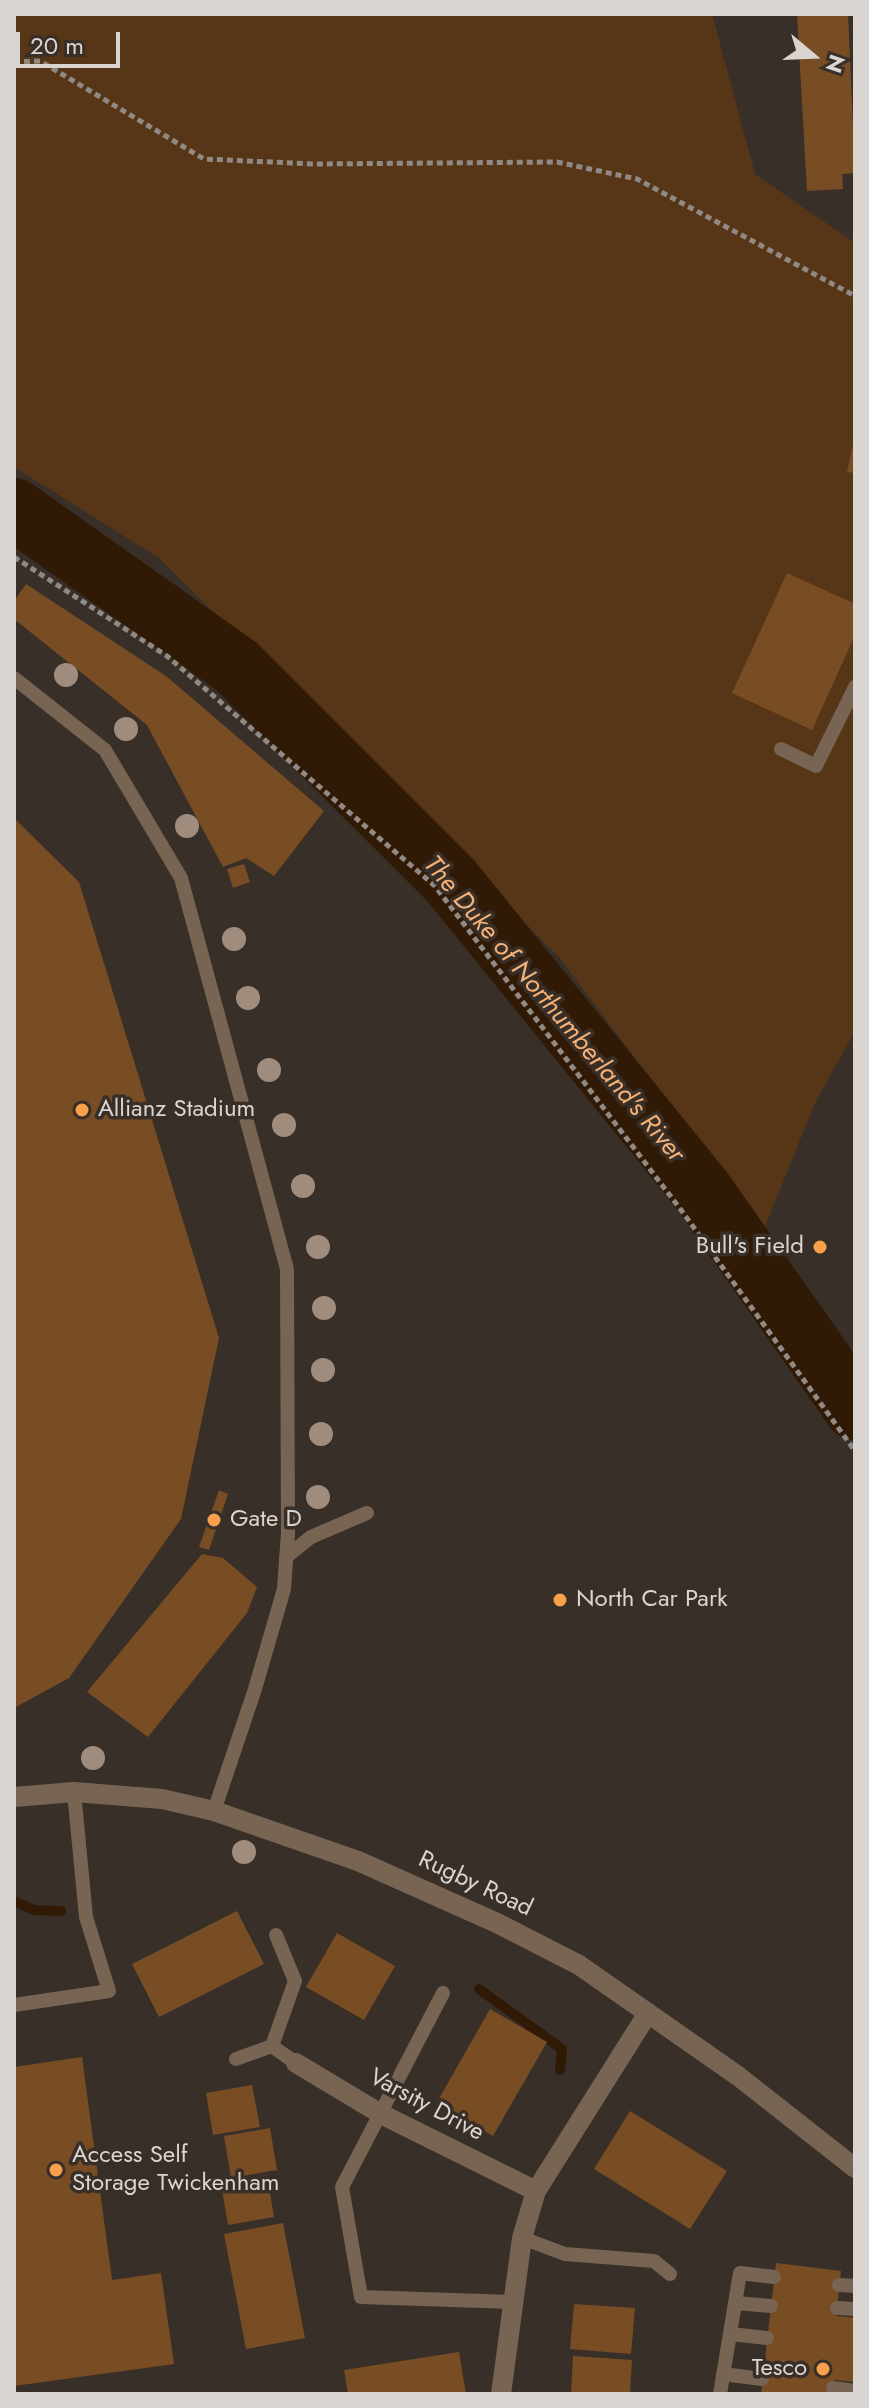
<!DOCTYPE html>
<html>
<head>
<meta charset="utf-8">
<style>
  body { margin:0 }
  #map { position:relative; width:869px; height:2408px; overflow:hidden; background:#382f28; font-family:Jost,sans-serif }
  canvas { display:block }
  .frame { position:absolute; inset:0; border:16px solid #dbd5d1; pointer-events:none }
  .north { position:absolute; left:773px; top:16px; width:80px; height:80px; -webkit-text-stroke:6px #382f28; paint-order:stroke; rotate:109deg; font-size:22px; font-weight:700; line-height:32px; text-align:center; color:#dbd5d1 }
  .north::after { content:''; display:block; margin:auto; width:28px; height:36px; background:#dbd5d1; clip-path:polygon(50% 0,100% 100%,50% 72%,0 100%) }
  .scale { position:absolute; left:16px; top:32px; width:104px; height:36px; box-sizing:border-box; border:4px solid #dbd5d1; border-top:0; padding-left:10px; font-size:24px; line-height:28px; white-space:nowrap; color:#dbd5d1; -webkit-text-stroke:6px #382f28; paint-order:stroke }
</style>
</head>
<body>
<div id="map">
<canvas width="869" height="2408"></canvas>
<div class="frame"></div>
<div class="north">N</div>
<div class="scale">20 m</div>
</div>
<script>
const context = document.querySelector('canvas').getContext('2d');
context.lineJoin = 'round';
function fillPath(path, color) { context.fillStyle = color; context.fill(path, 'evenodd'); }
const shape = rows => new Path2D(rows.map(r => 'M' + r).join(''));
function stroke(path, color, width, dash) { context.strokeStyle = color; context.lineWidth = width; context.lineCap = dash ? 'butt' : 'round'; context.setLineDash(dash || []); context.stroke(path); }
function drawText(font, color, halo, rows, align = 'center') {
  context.font = font + ' Jost,sans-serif'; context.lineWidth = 7; context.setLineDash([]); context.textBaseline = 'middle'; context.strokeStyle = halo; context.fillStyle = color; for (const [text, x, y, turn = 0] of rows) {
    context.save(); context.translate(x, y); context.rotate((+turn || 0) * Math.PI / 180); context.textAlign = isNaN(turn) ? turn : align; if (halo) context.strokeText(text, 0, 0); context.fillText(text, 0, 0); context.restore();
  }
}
fillPath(shape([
  [14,14,712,14,755,174,855,243,855,1031,815,1103,764,1229,559,957,159,558,14,467]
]), '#573618');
stroke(shape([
  [14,1901,34,1910,61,1911],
  [479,1989,562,2049,560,2070]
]), '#311a05', 10);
stroke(shape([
  [14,509,236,666,451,881,703,1192,855,1409]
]), '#311a05', 62);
fillPath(shape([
  [797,14,848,14,855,173,842,174,843,189,807,191],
  [854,440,855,440,855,473,847,472],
  [787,573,855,604,855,635,812,730,732,693],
  [26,584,166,676,324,811,274,876,246,858,223,867,147,725,14,619,14,601],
  [14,818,79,882,219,1338,181,1519,69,1678,14,1708],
  [244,864,250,882,233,888,227,869],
  [219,1490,228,1494,209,1550,199,1547],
  [202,1554,223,1558,257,1587,247,1613,148,1737,87,1692],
  [237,1911,264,1964,159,2017,132,1964],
  [337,1933,395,1966,364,2020,306,1987],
  [490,2009,547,2042,493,2136,436,2104],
  [82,2057,112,2280,161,2273,174,2364,14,2386,14,2067],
  [252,2085,260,2127,213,2135,206,2093],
  [630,2111,727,2171,690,2229,594,2169],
  [270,2128,277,2170,231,2178,224,2136],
  [267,2175,274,2217,228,2225,221,2183],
  [283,2223,305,2338,246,2349,224,2234],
  [776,2263,841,2271,836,2316,855,2318,855,2382,835,2380,832,2394,761,2394],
  [574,2304,635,2308,631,2354,570,2349],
  [459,2352,466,2394,348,2394,344,2370],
  [573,2356,632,2360,630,2394,571,2394]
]), '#794d24');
stroke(shape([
  [14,62,40,61,204,159,315,164,557,162,637,179,855,296],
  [14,557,167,656,435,886,684,1214,855,1451]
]), '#918a84', 5, [6, 4]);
stroke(shape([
  [14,678,105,750,181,878,287,1269,288,1533,284,1589,255,1689,214,1811],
  [781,749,816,766,855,687],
  [286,1557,311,1537,367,1513],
  [443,1993,342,2187,361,2297,514,2302],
  [14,2005,109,1991,86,1917,74,1792],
  [272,2046,295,1981,276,1935],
  [236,2059,272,2046,296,2063],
  [522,2238,565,2254,654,2261,670,2274],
  [839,2285,855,2286],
  [736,2303,771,2306],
  [837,2308,855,2309],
  [730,2334,767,2338],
  [723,2374,762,2379],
  [833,2388,855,2391],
  [720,2394,740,2273,774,2277]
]), '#786453', 14);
stroke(shape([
  [296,2063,381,2114,536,2191,648,2013],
  [501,2394,522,2238,536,2191]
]), '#786453', 20);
stroke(shape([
  [14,1797,74,1792,162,1799,214,1811,358,1861,497,1923,579,1965,738,2076,855,2168]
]), '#786453', 20);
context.fillStyle = '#a08c7d';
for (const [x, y] of [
  [66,675],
  [126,729],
  [187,826],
  [234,939],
  [248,998],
  [269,1070],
  [284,1125],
  [303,1186],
  [318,1247],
  [324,1308],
  [323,1370],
  [321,1434],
  [318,1497],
  [93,1758],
  [244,1852]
]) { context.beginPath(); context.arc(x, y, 12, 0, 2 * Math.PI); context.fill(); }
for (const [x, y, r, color] of [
  [82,1110,8,"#f9a04c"],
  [820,1247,8,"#f9a04c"],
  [214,1520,8,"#f9a04c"],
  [560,1600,8,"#f9a04c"],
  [56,2170,8,"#f9a04c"],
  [823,2369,8,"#f9a04c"]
]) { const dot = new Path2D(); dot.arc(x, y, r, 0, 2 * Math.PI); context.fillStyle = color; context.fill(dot); stroke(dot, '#382f28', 3); }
drawText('24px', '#dbd5d1', '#382f28', [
  ["Allianz Stadium",98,1110],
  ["Bull's Field",804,1247,"right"],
  ["Gate D",230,1520],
  ["North Car Park",576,1600],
  ["Access Self",72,2156],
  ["Storage Twickenham",72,2184],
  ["Tesco",807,2369,"right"]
], 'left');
drawText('24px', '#dbd5d1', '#382f28', [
  ["Rugby Road",475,1885,25],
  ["Varsity Drive",426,2106,28]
]);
drawText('italic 26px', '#f7b175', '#382f28', [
  ["The Duke of Northumberland's River",553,1010,50]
]);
</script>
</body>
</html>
